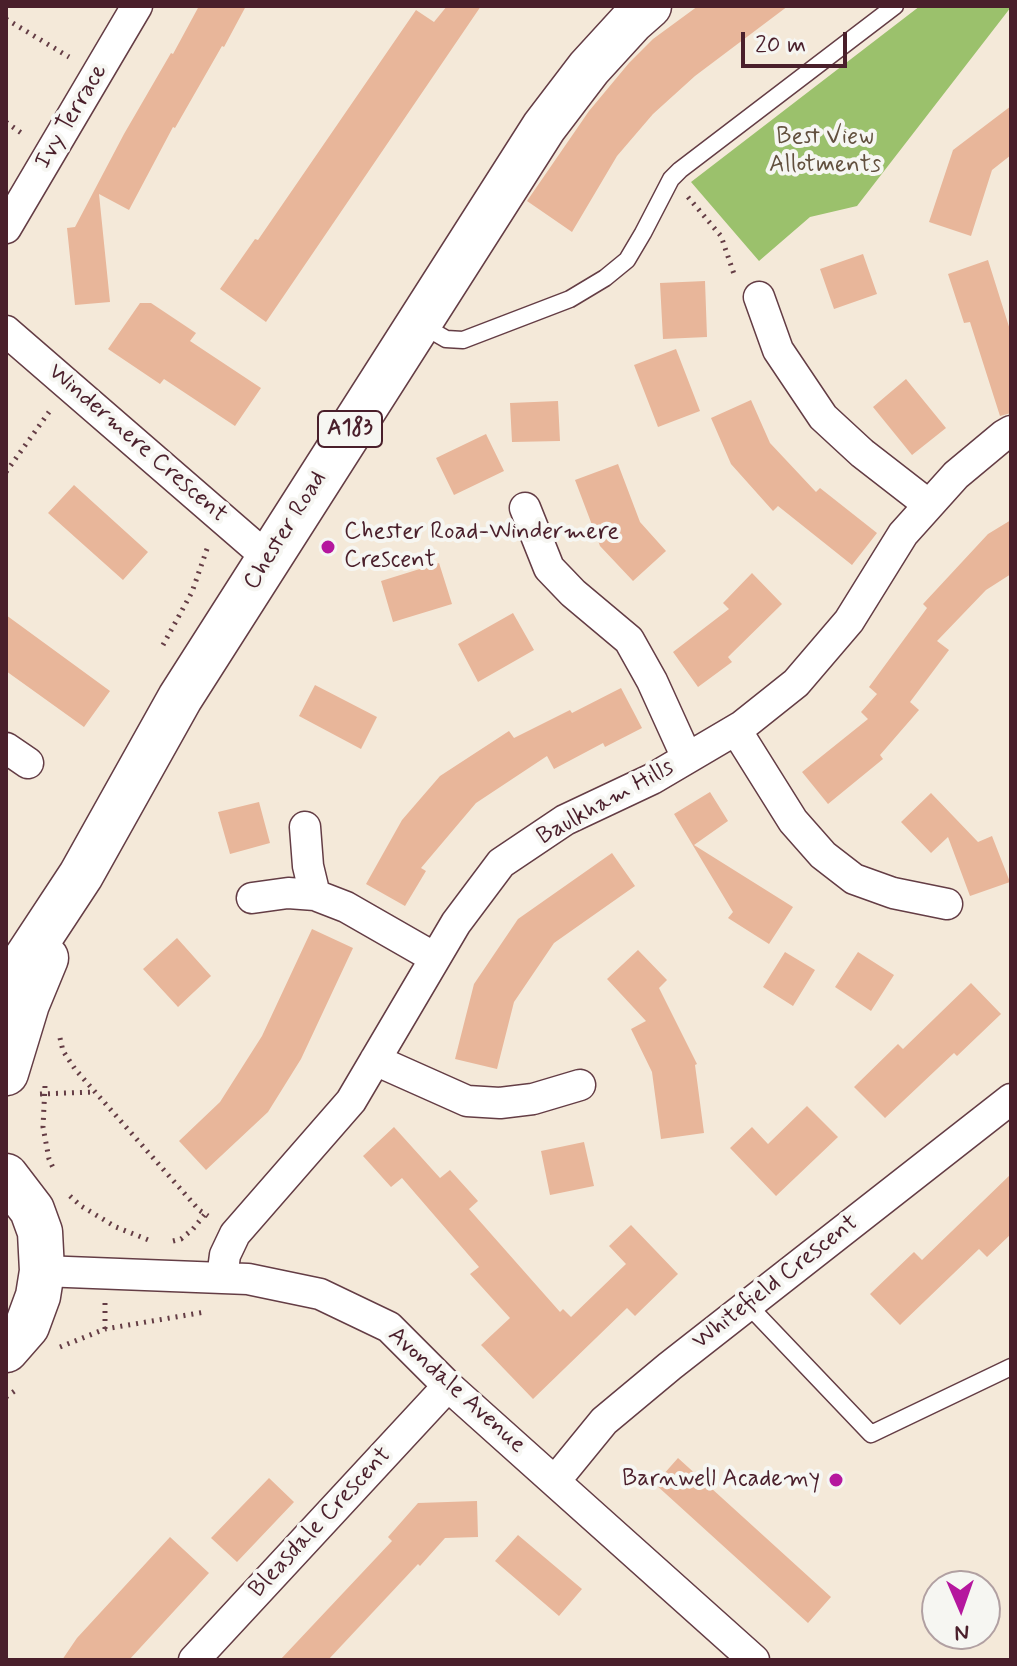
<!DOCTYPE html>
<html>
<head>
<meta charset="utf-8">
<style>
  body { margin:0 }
  #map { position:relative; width:1017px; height:1666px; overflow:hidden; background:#f4e9d9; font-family:Mynerve,sans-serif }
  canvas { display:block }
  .frame { position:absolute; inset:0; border:8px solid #4a1f2b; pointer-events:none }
  .north { position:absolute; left:921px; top:1570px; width:80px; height:80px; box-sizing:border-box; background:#f6f6f2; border:2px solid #b1a0a2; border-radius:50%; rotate:178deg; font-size:22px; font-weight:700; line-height:32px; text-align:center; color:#4a1f2b }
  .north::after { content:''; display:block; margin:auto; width:28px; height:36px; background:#b5179e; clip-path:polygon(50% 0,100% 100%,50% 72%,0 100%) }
  .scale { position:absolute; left:741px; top:32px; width:106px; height:36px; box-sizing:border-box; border:4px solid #4a1f2b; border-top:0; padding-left:10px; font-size:24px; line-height:28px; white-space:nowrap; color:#4a1f2b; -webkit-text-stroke:6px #f6f6f2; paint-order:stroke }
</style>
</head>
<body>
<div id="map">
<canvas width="1017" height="1666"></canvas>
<div class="frame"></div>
<div class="north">N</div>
<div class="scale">20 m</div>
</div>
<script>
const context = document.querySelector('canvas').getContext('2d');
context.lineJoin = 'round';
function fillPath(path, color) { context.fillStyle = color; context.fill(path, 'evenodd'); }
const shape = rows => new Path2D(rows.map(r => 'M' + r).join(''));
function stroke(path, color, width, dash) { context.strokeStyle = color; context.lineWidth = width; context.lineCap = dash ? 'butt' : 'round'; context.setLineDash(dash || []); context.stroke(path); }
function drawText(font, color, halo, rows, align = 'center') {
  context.font = font + ' Mynerve,sans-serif'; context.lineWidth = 8; context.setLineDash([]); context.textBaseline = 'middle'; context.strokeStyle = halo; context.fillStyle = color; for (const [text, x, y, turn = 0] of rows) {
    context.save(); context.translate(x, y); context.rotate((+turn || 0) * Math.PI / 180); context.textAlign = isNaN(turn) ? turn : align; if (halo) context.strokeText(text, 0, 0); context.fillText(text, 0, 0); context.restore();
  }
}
fillPath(shape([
  [920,6,1011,7,857,206,810,217,759,261,691,182]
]), '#9bc16c');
fillPath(shape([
  [199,6,246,6,224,47,222,46,175,128,173,127,129,210,99,194,110,302,75,305,67,228,75,227,124,134,171,53,173,54],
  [447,6,481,6,266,322,220,289,255,239,258,240,416,10,434,22],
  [698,6,788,6,695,76,653,114,617,156,572,232,527,201,589,111,629,63,653,39],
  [1011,106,1011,155,992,170,971,236,929,222,953,150],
  [863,254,877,294,834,309,820,269],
  [988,260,1011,333,1011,413,1000,416,970,322,964,323,948,274],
  [705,281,707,337,663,339,660,283],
  [140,303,151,303,196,333,190,341,261,388,235,426,164,379,160,384,108,349],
  [676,349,700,411,658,427,634,365],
  [906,379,946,428,912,455,873,407],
  [751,400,770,443,816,492,820,488,877,533,852,565,778,506,773,511,731,464,711,418],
  [558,401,560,441,512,442,510,403],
  [486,434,504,471,454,495,436,458],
  [618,464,640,522,666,551,633,581,600,546,575,480],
  [74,485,148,552,123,580,48,513],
  [1011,520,1011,574,986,590,937,641,949,650,910,702,919,710,880,755,883,759,828,804,802,772,868,719,861,712,877,694,869,687,927,608,923,604,988,534],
  [439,563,452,604,393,622,381,581],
  [752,573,782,604,728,657,732,662,698,687,673,652,729,609,723,603],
  [513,613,534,650,478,682,458,644],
  [6,615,110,691,84,727,6,671],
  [315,685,377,717,361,749,299,716],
  [621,688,642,728,605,747,603,743,554,769,547,756,476,803,421,868,426,871,405,906,366,884,402,820,440,776,509,731,514,738,570,710,572,713],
  [710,792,728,821,694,845,793,907,769,944,728,918,733,912,674,814],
  [931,793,978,842,992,836,1010,882,970,896,948,837,931,853,901,822],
  [259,802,270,843,230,854,218,812],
  [612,853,635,886,554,943,514,1002,497,1069,455,1059,474,984,518,919],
  [312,929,353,948,301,1059,268,1112,206,1170,179,1141,220,1102,262,1036],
  [177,938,211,976,178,1007,143,969],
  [638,950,667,980,659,988,697,1064,695,1065,704,1133,661,1139,652,1072,631,1029,646,1021,607,979],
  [785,952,815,970,793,1006,763,987],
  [858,952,894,975,871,1011,835,987],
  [971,983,1001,1014,957,1056,954,1053,885,1118,854,1087,898,1044,903,1049],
  [807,1106,838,1137,776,1196,730,1148,752,1127,768,1144],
  [394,1127,440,1178,450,1170,478,1201,469,1209,560,1312,563,1309,571,1317,626,1264,609,1246,631,1225,678,1274,635,1316,627,1308,533,1399,481,1345,510,1318,470,1274,479,1267,402,1178,391,1187,363,1156],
  [584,1142,594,1186,550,1195,541,1151],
  [1011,1174,1011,1234,987,1257,979,1249,900,1325,870,1294,914,1252,922,1260],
  [678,1458,831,1597,808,1623,655,1484],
  [269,1478,294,1502,237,1562,211,1538],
  [477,1501,478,1537,445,1538,420,1566,418,1564,328,1660,280,1660,392,1541,388,1537,418,1503],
  [518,1535,582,1589,559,1616,495,1561],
  [170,1537,209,1573,129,1660,62,1660,77,1638]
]), '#e8b69a');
const lane = shape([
  [420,324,446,339,463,340,570,299,605,278,627,260,643,233,671,179,680,170,895,6],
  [748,1305,871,1434,1011,1367]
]);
const street = shape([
  [6,228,137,6],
  [759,297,778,350,823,417,862,453,929,505],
  [6,331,268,558],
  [525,508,549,568,573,593,629,640,652,681,687,758],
  [736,730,793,821,823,855,854,879,893,893,947,904],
  [6,748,28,763],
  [305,827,308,866,315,895],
  [252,898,288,893,315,895,346,907,435,958],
  [375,1060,467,1101,500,1103,533,1099,580,1085],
  [42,1271,248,1279,320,1294,389,1327,448,1386,754,1660],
  [222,1278,225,1255,235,1234,351,1101,456,923,501,863,565,820,652,779,742,726,796,683,849,621,903,534,956,475,1004,435,1011,431],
  [555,1481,604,1421,670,1366,1011,1099],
  [194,1660,448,1386]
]);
const primary = shape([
  [6,989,81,875,180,698,544,127,589,68,632,21,649,6],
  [6,1073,27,1004,46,958],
  [6,1176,32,1210,40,1232,42,1271,38,1296,27,1326,6,1350]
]);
stroke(lane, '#643d45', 19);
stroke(street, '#643d45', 33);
stroke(primary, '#643d45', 47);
stroke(shape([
  [6,19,69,57],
  [6,122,24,135],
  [688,197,721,236,735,277],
  [6,472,49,412],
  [163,645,192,592,208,546],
  [60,1038,63,1051,75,1069,199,1210,208,1216],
  [45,1086,43,1127,49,1159,54,1170],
  [40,1094,94,1092],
  [70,1196,81,1206,116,1227,151,1241],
  [173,1241,181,1239,193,1229,205,1214],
  [105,1329,105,1303],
  [60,1347,105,1329,205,1312],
  [6,1397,16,1390]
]), '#643d45', 5, [2, 6]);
stroke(lane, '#fff', 16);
stroke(street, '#fff', 30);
stroke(primary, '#fff', 44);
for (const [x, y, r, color] of [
  [328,547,8,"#b5179e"],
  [836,1480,8,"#b5179e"]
]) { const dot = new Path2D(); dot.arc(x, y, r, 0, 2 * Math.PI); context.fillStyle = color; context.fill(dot); stroke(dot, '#f6f6f2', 3); }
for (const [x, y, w] of [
  [350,429,64]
]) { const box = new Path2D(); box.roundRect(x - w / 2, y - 18, w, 36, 6); context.fillStyle = '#f6f6f2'; context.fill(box); stroke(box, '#4a1f2b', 2); }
drawText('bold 22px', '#4a1f2b', null, [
  ["A183",350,429]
]);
drawText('24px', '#4a1f2b', '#f6f6f2', [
  ["Ivy Terrace",72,117,-59],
  ["Windermere Crescent",137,444,41],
  ["Chester Road",286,531,-58],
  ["Baulkham Hills",606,803,-29],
  ["Whitefield Crescent",776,1283,-38],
  ["Avondale Avenue",456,1391,42],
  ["Bleasdale Crescent",321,1523,-47]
]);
drawText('24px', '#62503e', '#f6f6f2', [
  ["Best View",825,138],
  ["Allotments",825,166]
]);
drawText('24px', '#4a1f2b', '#f6f6f2', [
  ["Chester Road-Windermere",344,533],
  ["Crescent",344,561],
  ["Barnwell Academy",820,1480,"right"]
], 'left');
</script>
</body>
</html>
